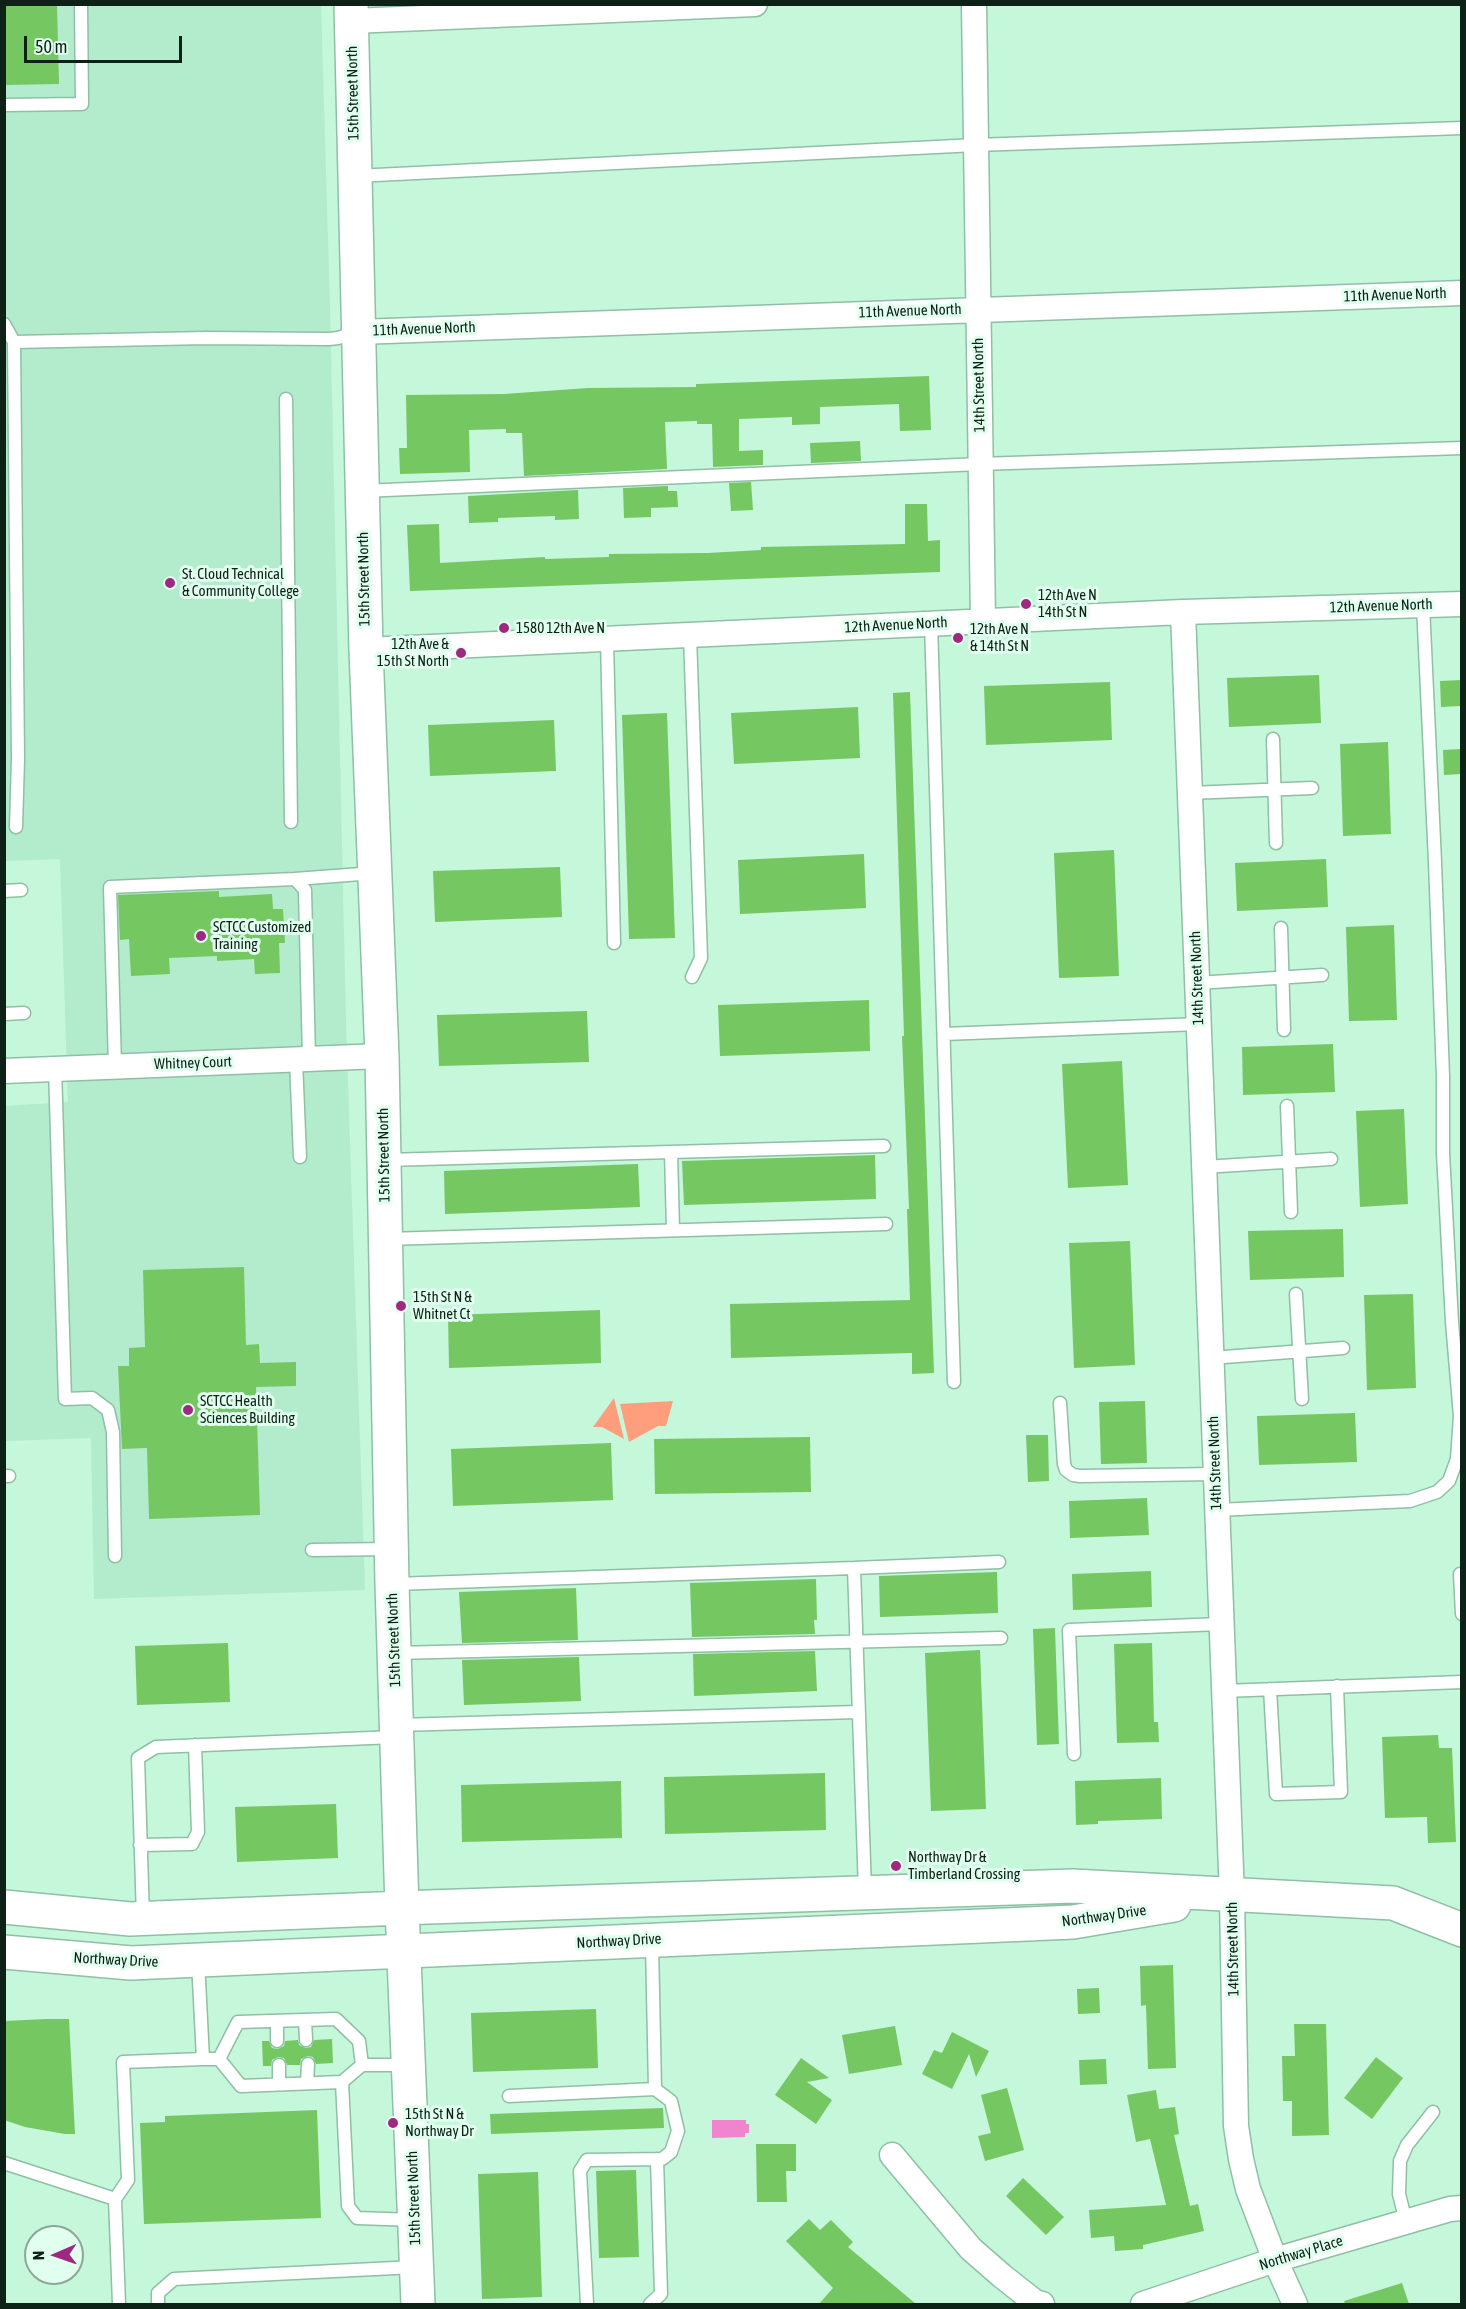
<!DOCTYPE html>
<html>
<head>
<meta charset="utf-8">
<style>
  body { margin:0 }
  #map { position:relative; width:1466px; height:2309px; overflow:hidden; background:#c5f7db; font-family:"Asap Condensed",sans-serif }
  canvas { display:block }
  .frame { position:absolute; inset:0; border:6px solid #0e2117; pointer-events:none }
  .north { position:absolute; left:24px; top:2225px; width:60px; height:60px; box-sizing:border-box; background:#e1ffee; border:2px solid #8da698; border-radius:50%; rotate:268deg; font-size:16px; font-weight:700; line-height:24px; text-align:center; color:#0e2117 }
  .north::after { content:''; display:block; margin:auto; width:21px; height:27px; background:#9f2881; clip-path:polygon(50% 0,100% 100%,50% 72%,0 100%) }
  .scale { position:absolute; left:24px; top:36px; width:158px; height:27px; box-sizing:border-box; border:3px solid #0e2117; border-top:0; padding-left:8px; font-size:18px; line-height:21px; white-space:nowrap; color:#0e2117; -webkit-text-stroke:4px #e1ffee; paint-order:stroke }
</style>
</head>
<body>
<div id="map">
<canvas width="1466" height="2309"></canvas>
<div class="frame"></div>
<div class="north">N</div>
<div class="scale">50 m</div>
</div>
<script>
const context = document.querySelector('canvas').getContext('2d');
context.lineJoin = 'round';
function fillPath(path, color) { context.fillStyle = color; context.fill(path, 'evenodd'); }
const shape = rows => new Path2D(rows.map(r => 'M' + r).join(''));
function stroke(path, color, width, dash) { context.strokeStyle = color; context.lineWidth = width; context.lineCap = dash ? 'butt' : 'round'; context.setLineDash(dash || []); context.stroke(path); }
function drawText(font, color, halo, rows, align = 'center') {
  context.font = font + ' "Asap Condensed",sans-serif'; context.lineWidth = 6; context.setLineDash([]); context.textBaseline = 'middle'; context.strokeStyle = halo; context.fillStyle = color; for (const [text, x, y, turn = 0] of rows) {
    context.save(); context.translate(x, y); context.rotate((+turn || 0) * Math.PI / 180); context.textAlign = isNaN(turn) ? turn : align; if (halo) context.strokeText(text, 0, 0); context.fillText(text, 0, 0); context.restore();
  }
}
fillPath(shape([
  [5,5,321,5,330,307,346,1023,365,1590,94,1599,91,1438,5,1441,4,1106,68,1102,60,859,5,861]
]), '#b2eccc');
fillPath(shape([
  [614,1398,624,1439,602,1427,593,1427],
  [673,1401,666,1426,658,1426,629,1442,620,1404]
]), '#fe9e7c');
fillPath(shape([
  [712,2120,746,2120,746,2124,749,2124,749,2133,745,2133,745,2137,712,2138]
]), '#f084cf');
fillPath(shape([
  [4,4,57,4,59,84,4,85],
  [929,376,931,430,900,431,899,404,820,407,820,424,792,425,792,417,739,419,739,451,763,450,763,465,713,467,712,424,697,424,697,421,665,422,667,469,524,476,522,433,506,433,506,429,469,430,470,472,400,474,399,448,407,448,406,395,504,394,588,388,696,387,696,384],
  [860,441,861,461,811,463,810,443],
  [751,482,753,510,731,511,729,483],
  [668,486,668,491,677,491,678,507,651,508,651,517,624,518,623,488],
  [578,490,579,519,555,520,555,516,498,518,498,522,469,523,468,496],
  [905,504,927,504,928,541,940,540,940,572,410,591,407,525,439,524,440,563,545,557,545,559,609,557,609,554,708,553,761,550,761,547,905,544],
  [1319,675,1321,723,1229,727,1227,678],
  [1461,680,1461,706,1441,707,1440,681],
  [1110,682,1112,740,986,745,984,686],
  [910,692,934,1373,912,1374,912,1353,731,1358,730,1304,910,1300,907,1209,909,1209,902,1036,904,1036,893,693],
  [858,707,860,758,734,764,731,713],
  [667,713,675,938,629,939,622,715],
  [554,720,556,771,430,776,428,725],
  [1388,742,1391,834,1343,836,1340,744],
  [1461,749,1461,774,1444,775,1443,750],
  [1114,850,1119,976,1059,978,1054,853],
  [864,854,866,908,740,914,738,860],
  [1326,859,1328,907,1237,911,1235,863],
  [560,867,562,917,435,922,433,871],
  [219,891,219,897,272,894,273,909,283,909,285,943,279,943,280,973,255,974,254,959,217,961,217,956,169,958,170,974,131,976,129,939,120,940,118,895],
  [1394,925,1397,1020,1349,1021,1346,927],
  [869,1000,870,1051,720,1056,718,1005],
  [587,1011,589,1062,439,1066,437,1015],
  [1333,1044,1335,1092,1243,1095,1242,1047],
  [1122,1061,1128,1185,1068,1188,1062,1064],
  [1404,1109,1408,1204,1360,1207,1356,1111],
  [875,1155,876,1199,684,1205,682,1161],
  [638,1164,640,1207,445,1214,444,1171],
  [1343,1229,1344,1277,1250,1280,1248,1231],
  [1130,1241,1135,1365,1074,1368,1069,1243],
  [244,1267,246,1345,259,1344,260,1363,296,1362,296,1386,256,1387,260,1515,149,1519,147,1448,122,1449,118,1366,129,1366,129,1348,145,1347,143,1270],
  [1413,1294,1416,1388,1367,1390,1364,1295],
  [600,1310,601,1363,449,1368,448,1315],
  [1145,1401,1147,1463,1101,1464,1099,1402],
  [1355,1413,1357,1462,1259,1465,1257,1416],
  [1026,1435,1048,1435,1049,1481,1028,1482],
  [810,1437,811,1492,655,1494,654,1439],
  [611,1443,613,1500,453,1506,451,1449],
  [1147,1498,1149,1535,1070,1538,1069,1501],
  [1151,1571,1152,1607,1073,1610,1072,1574],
  [997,1572,998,1613,880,1617,879,1576],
  [816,1579,817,1620,814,1620,815,1634,692,1637,690,1583],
  [576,1588,578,1640,462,1643,459,1592],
  [1055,1628,1059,1744,1037,1745,1033,1629],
  [228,1643,230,1702,137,1705,135,1646],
  [1152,1643,1154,1722,1158,1722,1159,1742,1117,1743,1114,1644],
  [980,1650,986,1809,931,1811,925,1653],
  [815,1651,817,1691,694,1696,693,1654],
  [579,1657,581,1701,464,1705,462,1660],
  [1438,1735,1439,1748,1452,1748,1456,1842,1428,1843,1427,1817,1385,1818,1382,1737],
  [825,1773,826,1830,665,1834,664,1777],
  [1161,1778,1162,1819,1098,1821,1098,1824,1076,1825,1075,1781],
  [621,1781,622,1838,462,1842,461,1785],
  [336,1804,338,1858,237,1862,235,1807],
  [1173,1965,1176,2068,1148,2069,1146,2005,1141,2006,1140,1966],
  [1099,1988,1100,2013,1078,2014,1077,1989],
  [596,2009,598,2068,473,2072,471,2013],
  [46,2019,69,2019,75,2134,65,2134,25,2127,4,2120,4,2021],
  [1294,2024,1326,2024,1329,2135,1292,2136,1292,2101,1283,2101,1282,2056,1295,2056],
  [895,2026,902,2065,849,2074,842,2035],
  [952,2032,989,2051,976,2077,969,2054,952,2089,922,2074,934,2050,942,2053],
  [332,2039,333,2063,316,2064,313,2057,308,2056,301,2059,300,2065,287,2065,284,2058,278,2057,272,2060,271,2066,263,2066,262,2041,269,2041,272,2048,278,2049,284,2046,285,2041,298,2040,299,2045,306,2048,311,2047,314,2040],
  [1376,2057,1403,2078,1372,2119,1344,2098],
  [801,2058,829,2078,807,2082,832,2100,816,2124,775,2095],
  [1106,2059,1107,2084,1080,2085,1079,2060],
  [1007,2088,1024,2150,985,2161,978,2136,991,2133,981,2095],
  [1156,2090,1159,2109,1175,2107,1179,2134,1174,2135,1190,2206,1198,2204,1204,2231,1143,2245,1143,2249,1115,2251,1114,2236,1091,2238,1089,2210,1166,2205,1150,2139,1136,2142,1127,2095],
  [663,2108,664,2128,491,2134,490,2114],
  [317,2110,321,2218,144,2224,140,2123,165,2122,165,2116],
  [756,2144,796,2144,796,2171,786,2171,787,2202,757,2202],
  [636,2170,639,2257,599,2258,596,2171],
  [538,2172,542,2297,482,2299,478,2174],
  [1023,2178,1064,2217,1046,2235,1006,2196],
  [809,2219,820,2230,831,2220,853,2242,848,2247,916,2304,819,2304,833,2288,786,2241],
  [1402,2283,1409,2304,1345,2304,1344,2301]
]), '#75c762');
const lane = shape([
  [4,105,82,104,81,4],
  [356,176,976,145,1462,128],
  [4,324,14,342,18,759,16,827],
  [14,342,206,338,329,339,338,338,357,332],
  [286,399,291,822],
  [363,491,980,464,1462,448],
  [931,623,954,1382],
  [690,635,701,958,692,977],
  [607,639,614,943],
  [1273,739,1276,843],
  [1190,793,1312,788],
  [295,879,374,873],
  [4,891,21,890],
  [1281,928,1284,1030],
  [1197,983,1322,975],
  [4,1014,24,1013],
  [944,1034,1199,1024],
  [296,1060,300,1157],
  [115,1066,110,887,295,879,305,890,309,1059],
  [55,1068,65,1399,92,1398,108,1410,113,1432,115,1556],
  [1287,1106,1291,1212],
  [671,1152,673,1230],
  [386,1160,884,1146],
  [1204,1167,1331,1159],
  [387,1239,886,1224],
  [1296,1294,1302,1399],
  [1211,1358,1343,1348],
  [1060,1403,1064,1464,1066,1470,1073,1475,1080,1476,1216,1474],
  [4,1476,9,1476],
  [1217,1510,1410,1501,1437,1492,1449,1481,1457,1459,1460,1416,1452,1322,1443,1153,1443,1076,1435,862,1423,605],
  [312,1550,390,1549],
  [854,1568,999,1562],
  [1460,1574,1462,1614],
  [394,1584,854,1568,865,1891],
  [396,1653,1001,1638],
  [1270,1689,1276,1794,1341,1792,1337,1686],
  [1224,1691,1462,1682],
  [398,1725,858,1712],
  [1074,1754,1069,1630,1221,1624],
  [140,1845,192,1844,198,1832,195,1745],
  [143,1917,138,1758,156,1747,395,1737],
  [305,2020,306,2040],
  [277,2021,277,2041],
  [203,2059,219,2059,238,2022,336,2019,359,2041,362,2065,407,2065],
  [219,2059,241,2086,342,2082,362,2065],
  [279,2065,279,2084],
  [342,2082,348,2206,357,2218,414,2220],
  [307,2083,308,2064],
  [509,2096,655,2089,652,1943],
  [4,2163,115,2199,119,2304],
  [115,2199,128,2180,123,2062,203,2059,198,1961],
  [1406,2222,1399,2194,1400,2161,1407,2145,1433,2112],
  [158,2304,158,2293,174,2279,415,2267],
  [587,2304,580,2171,587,2160,662,2159,671,2152,678,2131,671,2101,655,2089],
  [650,2304,661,2294,657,2159]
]);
const street = shape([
  [974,4,983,621],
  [352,21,755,4],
  [358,332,1462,293],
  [1183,612,1232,1896,1236,2126,1241,2159,1248,2189,1275,2260,1295,2304],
  [366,650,1183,612,1462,604],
  [4,1071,382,1056],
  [892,2155,971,2249,1002,2276,1035,2302,1042,2304],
  [1143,2304,1275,2260,1450,2209,1462,2208]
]);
const secondary = shape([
  [351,4,366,650,382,1056,392,1584,402,1908,418,2304],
  [4,1907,130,1919,428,1907,1073,1886,1393,1903,1462,1930],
  [4,1952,131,1963,1073,1922,1174,1905]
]);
stroke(lane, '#8fbfa5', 15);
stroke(street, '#8fbfa5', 27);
stroke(secondary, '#8fbfa5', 36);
stroke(lane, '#fff', 12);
stroke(street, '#fff', 24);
stroke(secondary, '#fff', 33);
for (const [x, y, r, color] of [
  [170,583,6,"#9f2881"],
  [1026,604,6,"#9f2881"],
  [504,628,6,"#9f2881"],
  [958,638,6,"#9f2881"],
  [461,653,6,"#9f2881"],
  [201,936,6,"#9f2881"],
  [401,1306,6,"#9f2881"],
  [188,1410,6,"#9f2881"],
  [896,1866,6,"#9f2881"],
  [393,2123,6,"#9f2881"]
]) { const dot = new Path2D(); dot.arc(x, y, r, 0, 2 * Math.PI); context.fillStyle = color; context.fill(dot); stroke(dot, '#e1ffee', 2); }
drawText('15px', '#0e2117', '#e1ffee', [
  ["15th Street North",353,93,-91],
  ["11th Avenue North",1395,295,-2],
  ["11th Avenue North",910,311,-2],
  ["11th Avenue North",424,329,-2],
  ["14th Street North",979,385,-91],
  ["15th Street North",364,579,-91],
  ["12th Avenue North",1381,606,-2],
  ["12th Avenue North",896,625,-3],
  ["14th Street North",1197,978,-92],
  ["Whitney Court",193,1063,-2],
  ["15th Street North",384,1155,-91],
  ["14th Street North",1215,1463,-92],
  ["15th Street North",394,1640,-92],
  ["Northway Drive",1104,1916,-8],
  ["Northway Drive",619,1941,-3],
  ["14th Street North",1233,1949,-91],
  ["Northway Drive",116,1960,3],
  ["15th Street North",414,2198,-92],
  ["Northway Place",1301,2253,-17]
]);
drawText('15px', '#0e2117', '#e1ffee', [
  ["St. Cloud Technical",182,574],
  ["& Community College",182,591],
  ["12th Ave N",1038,595],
  ["14th St N",1038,612],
  ["1580 12th Ave N",516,628],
  ["12th Ave N",970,629],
  ["& 14th St N",970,646],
  ["12th Ave &",449,644,"right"],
  ["15th St North",449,661,"right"],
  ["SCTCC Customized",213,927],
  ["Training",213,944],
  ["15th St N &",413,1297],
  ["Whitnet Ct",413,1314],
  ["SCTCC Health",200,1401],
  ["Sciences Building",200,1418],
  ["Northway Dr &",908,1857],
  ["Timberland Crossing",908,1874],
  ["15th St N &",405,2114],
  ["Northway Dr",405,2131]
], 'left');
</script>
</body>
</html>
